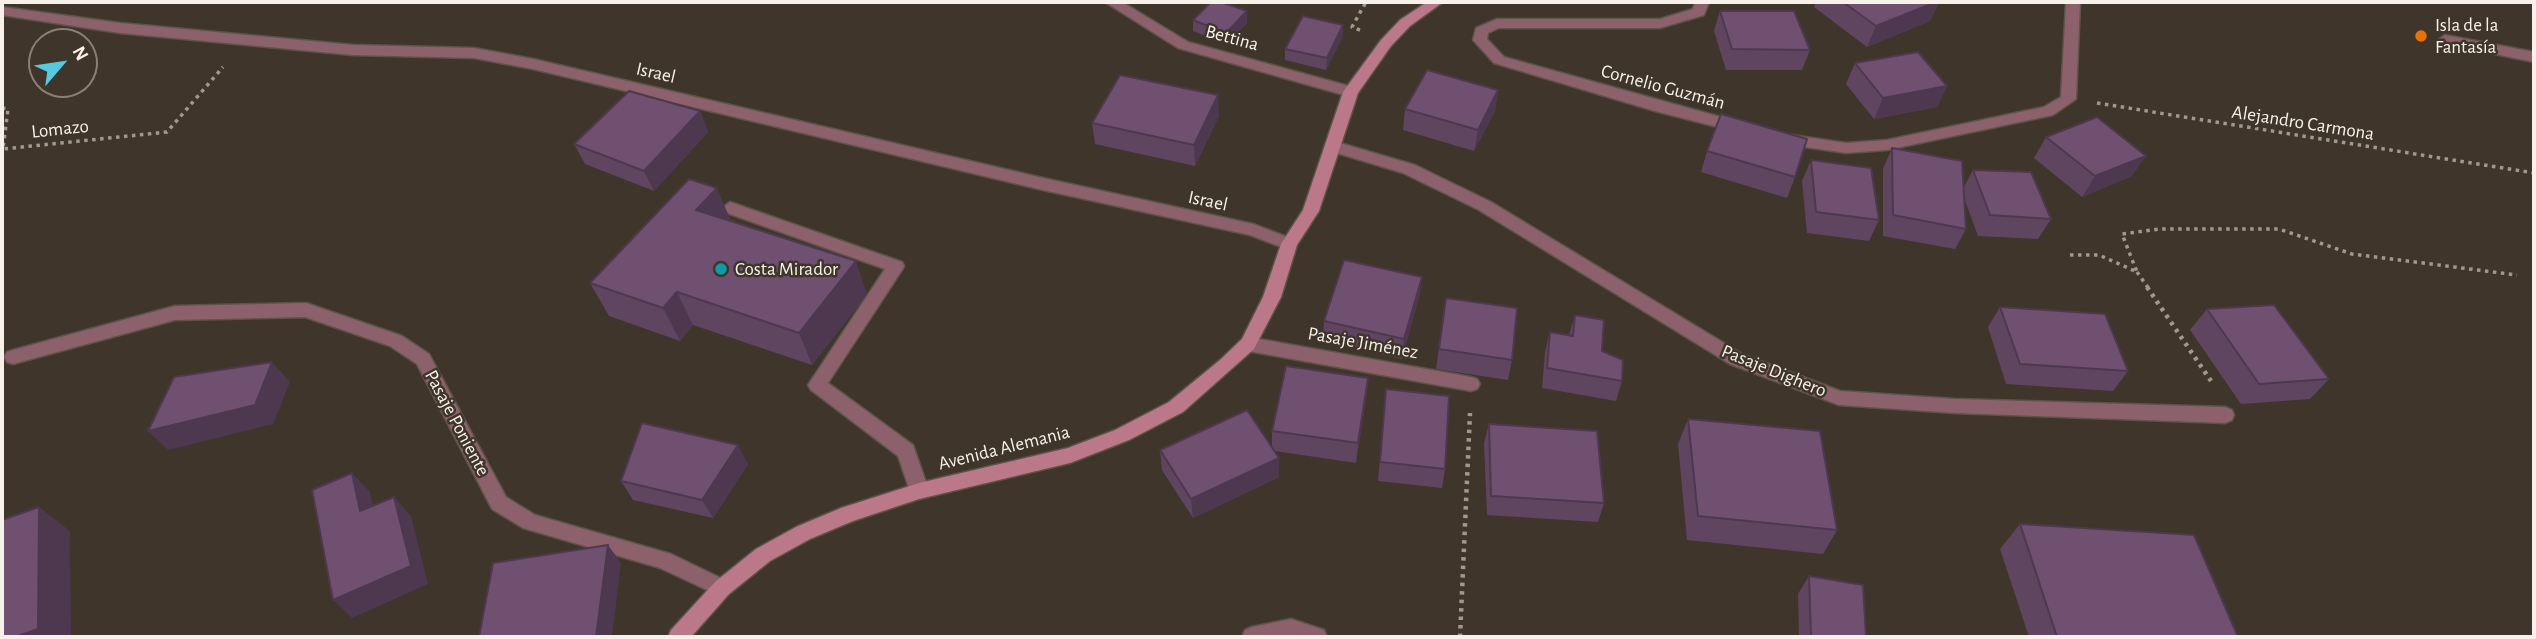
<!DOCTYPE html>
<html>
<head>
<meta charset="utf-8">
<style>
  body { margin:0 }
  #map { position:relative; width:2536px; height:639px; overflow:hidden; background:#3f352a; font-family:"Alegreya Sans",sans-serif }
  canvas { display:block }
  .frame { position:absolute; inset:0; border:4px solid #f7f1ea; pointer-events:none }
  .north { position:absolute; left:28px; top:28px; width:70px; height:70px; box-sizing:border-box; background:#3f352a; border:2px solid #898077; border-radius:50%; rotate:61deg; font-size:19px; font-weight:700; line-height:28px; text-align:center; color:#f7f1ea }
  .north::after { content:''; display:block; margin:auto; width:24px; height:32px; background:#56c9e0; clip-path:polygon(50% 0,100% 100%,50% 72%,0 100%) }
</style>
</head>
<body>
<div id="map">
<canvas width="2536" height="639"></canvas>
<div class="frame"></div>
<div class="north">N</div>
</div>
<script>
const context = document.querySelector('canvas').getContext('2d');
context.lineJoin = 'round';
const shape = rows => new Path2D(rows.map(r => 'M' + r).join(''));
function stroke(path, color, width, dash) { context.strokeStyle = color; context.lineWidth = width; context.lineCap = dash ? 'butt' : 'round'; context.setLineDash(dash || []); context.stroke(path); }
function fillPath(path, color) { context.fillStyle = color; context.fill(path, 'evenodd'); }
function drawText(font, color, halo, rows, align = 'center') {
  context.font = font + ' "Alegreya Sans",sans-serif'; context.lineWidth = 5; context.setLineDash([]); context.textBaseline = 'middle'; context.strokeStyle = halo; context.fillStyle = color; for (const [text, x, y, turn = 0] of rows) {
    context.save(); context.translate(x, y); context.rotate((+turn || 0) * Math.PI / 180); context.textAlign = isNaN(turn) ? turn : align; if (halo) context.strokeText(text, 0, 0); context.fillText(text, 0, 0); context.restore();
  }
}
const service = shape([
  [730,202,902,262,904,266,902,270,828,383,913,445,929,491,926,497,919,499,912,497,898,456,811,390,808,385,885,269,724,212,722,208,730,202]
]);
const minor = shape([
  [1105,2,1122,2,1188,42,1356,88,1359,92,1351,97,1178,48,1105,2],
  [1695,2,1709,2,1704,15,1660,28,1499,28,1488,33,1487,39,1504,57,1746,124,1749,128,1746,132,1741,133,1655,111,1494,63,1473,40,1476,28,1497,19,1660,19,1693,9,1695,2],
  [2066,2,2080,2,2076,99,2053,115,1887,150,1846,153,1785,144,1777,139,1785,134,1846,143,1887,140,2044,107,2061,97,2066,2],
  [2,7,120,23,353,45,474,48,533,59,1043,178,1253,224,1295,240,1297,244,1289,250,1250,235,1043,190,533,69,474,58,353,55,120,33,2,15,2,7],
  [2445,35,2534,52,2534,62,2440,43,2438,40,2445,35],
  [1333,141,1415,165,1491,202,1742,354,1840,391,1955,399,2225,407,2232,410,2234,415,2232,420,2225,423,1955,413,1839,405,1730,364,1479,210,1403,173,1327,150,1325,146,1333,141],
  [306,303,402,336,429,354,506,497,535,515,671,554,729,582,732,588,729,594,722,597,660,568,523,528,492,509,417,364,390,346,305,317,175,320,13,364,7,362,4,357,7,352,13,350,175,306,306,303],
  [1248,337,1471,377,1477,379,1480,384,1477,389,1471,391,1248,351,1242,349,1239,344,1242,339,1248,337],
  [1291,619,1324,630,1327,637,1242,637,1245,630,1252,627,1291,619]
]);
const secondary = shape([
  [1427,2,1443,2,1410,26,1391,46,1358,93,1319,211,1297,245,1281,297,1254,349,1183,412,1129,440,1070,463,919,499,853,521,810,539,770,561,729,594,691,637,668,637,671,630,715,582,756,549,796,527,841,508,919,483,1068,448,1115,430,1169,402,1220,360,1242,339,1263,297,1281,244,1303,210,1343,92,1381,40,1400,20,1427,2]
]);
stroke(service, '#5c5349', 3);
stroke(minor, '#5c5349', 3);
stroke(secondary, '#5c5349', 3);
stroke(shape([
  [1360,30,1352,27,1366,2],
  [2097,103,2534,173],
  [2,108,8,109,3,149,167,132,223,67],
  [2070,255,2099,255,2137,272,2122,234,2160,229,2279,229,2352,254,2517,275],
  [2137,272,2149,289]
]), '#a19991', 3.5, [3.5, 4.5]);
stroke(shape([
  [2147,287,2211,381],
  [1460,637,1470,413]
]), '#a19991', 4.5, [3.5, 5]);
fillPath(service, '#8c616b');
fillPath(minor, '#8c616b');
fillPath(secondary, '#bb7888');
fillPath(shape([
  [1816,2,1939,2,1930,21,1867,47,1814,7],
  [1247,11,1247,23,1227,44,1193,31,1193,20],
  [1720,11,1810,50,1802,70,1726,70,1714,31],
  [1343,25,1343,36,1326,70,1285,60,1285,49],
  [1855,63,1947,86,1937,107,1874,119,1846,84],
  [1498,90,1495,111,1474,151,1403,130,1405,109],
  [700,111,708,132,654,191,585,164,574,144],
  [1219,116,1195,166,1095,144,1092,123],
  [2046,137,2132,176,2082,197,2034,158],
  [1892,148,1964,187,1973,170,2051,219,2038,239,1978,236,1964,198,1966,229,1955,249,1883,236,1883,169],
  [1707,151,1795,177,1787,198,1701,172],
  [1811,160,1879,220,1869,241,1807,233,1802,181],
  [731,221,867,294,812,365,693,325,680,341,609,316,590,283],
  [1422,277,1419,297,1402,359,1323,341,1324,321],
  [1446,298,1512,360,1508,380,1436,369],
  [2000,307,2128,371,2113,391,2006,384,1988,327],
  [2207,309,2329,379,2310,399,2241,404,2190,330],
  [1575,315,1602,351,1622,381,1616,401,1542,388,1545,352,1550,332,1569,335],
  [1368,378,1366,398,1356,463,1275,451,1279,477,1193,518,1162,470,1160,450,1272,447,1272,431],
  [1386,389,1445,469,1442,488,1378,481],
  [1688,419,1837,530,1823,554,1687,540,1678,444],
  [1489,424,1604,503,1598,522,1487,515,1484,443],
  [748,464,713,518,633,500,621,481],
  [2020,524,2238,637,2029,637,2000,549],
  [1809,576,1866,637,1799,637,1798,594]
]), '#604561');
fillPath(shape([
  [1936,2,1939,2,1930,21,1867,47,1876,26],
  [1247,11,1247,23,1227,44,1226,33],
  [1343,25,1343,36,1326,70,1327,58],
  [1947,86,1937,107,1874,119,1883,98],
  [1498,90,1495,111,1474,151,1478,130],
  [1218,95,1219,116,1195,166,1194,145],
  [700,111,708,132,654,191,644,171],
  [2146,156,2132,176,2082,197,2095,176],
  [717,188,731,221,696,210],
  [856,261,867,294,812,365,799,333],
  [1422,277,1419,297,1402,359,1404,339],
  [677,292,693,325,680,341,663,308],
  [272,362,290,382,273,424,168,450,148,431],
  [1368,378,1366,398,1356,463,1358,443],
  [738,445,748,464,713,518,702,500],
  [1279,458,1279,477,1193,518,1191,499],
  [352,473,370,492,378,530,360,511],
  [394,497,411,516,428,584,352,618,333,600],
  [39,507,70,531,71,637,15,637],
  [608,545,621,563,612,637,596,637]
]), '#4e384f');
const building = shape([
  [1211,2,1221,2,1247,11,1226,33,1193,20,1211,2],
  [1843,2,1936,2,1876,26,1843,2],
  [1720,11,1794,11,1810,50,1732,49,1720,11],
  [1303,16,1343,25,1327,58,1285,49,1303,16],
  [1918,52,1947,86,1883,98,1855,63,1918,52],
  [1427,70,1498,90,1478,130,1405,109,1427,70],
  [1120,75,1218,95,1194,145,1092,123,1120,75],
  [629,91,700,111,644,171,574,144,629,91],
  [1721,114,1807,139,1795,177,1707,151,1721,114],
  [2097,117,2146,156,2095,176,2046,137,2097,117],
  [1892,148,1962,161,1966,229,1893,215,1892,148],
  [1811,160,1871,168,1879,220,1816,212,1811,160],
  [1973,170,2031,172,2051,219,1990,215,1973,170],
  [689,179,717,188,696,210,856,261,799,333,677,292,663,308,590,283,689,179],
  [1344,260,1422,277,1404,339,1324,321,1344,260],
  [1446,298,1517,308,1512,360,1439,349,1446,298],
  [2274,305,2329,379,2259,384,2207,309,2274,305],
  [2000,307,2105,314,2128,371,2020,364,2000,307],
  [1575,315,1604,320,1602,351,1623,360,1622,381,1547,368,1550,332,1573,336,1575,315],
  [272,362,255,405,148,431,174,377,272,362],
  [1286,366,1368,378,1358,443,1272,431,1286,366],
  [1386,389,1449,396,1445,469,1380,462,1386,389],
  [1247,410,1279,458,1191,499,1160,450,1247,410],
  [1688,419,1820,431,1837,530,1698,516,1688,419],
  [642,423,738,445,702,500,621,481,642,423],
  [1489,424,1597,431,1604,503,1491,496,1489,424],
  [352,473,360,511,394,497,411,566,333,600,312,490,352,473],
  [39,507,38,629,15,637,2,637,2,520,39,507],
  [2020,524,2194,535,2238,637,2057,637,2020,524],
  [608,545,596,637,479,637,493,563,608,545],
  [1809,576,1863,585,1866,637,1811,637,1809,576]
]);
fillPath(building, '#705071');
stroke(building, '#4e384f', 2);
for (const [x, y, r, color] of [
  [2421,36,7,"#e8710a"],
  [721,269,7,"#0f9aa8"]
]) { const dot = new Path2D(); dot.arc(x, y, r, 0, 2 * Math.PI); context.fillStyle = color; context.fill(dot); stroke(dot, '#3f352a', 2.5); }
drawText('19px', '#f7f1ea', '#3f352a', [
  ["Isla de la",2435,25],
  ["Fantasía",2435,47],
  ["Costa Mirador",735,269]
], 'left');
drawText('19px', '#f7f1ea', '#3f352a', [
  ["Bettina",1232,38,15],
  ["Israel",656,73,13],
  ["Cornelio Guzmán",1663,87,15],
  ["Alejandro Carmona",2303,123,9],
  ["Lomazo",60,129,-6],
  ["Israel",1208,201,12],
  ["Pasaje Jiménez",1363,343,10],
  ["Pasaje Dighero",1774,371,22],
  ["Pasaje Poniente",457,423,62],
  ["Avenida Alemania",1004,448,-14]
]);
</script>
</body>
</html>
